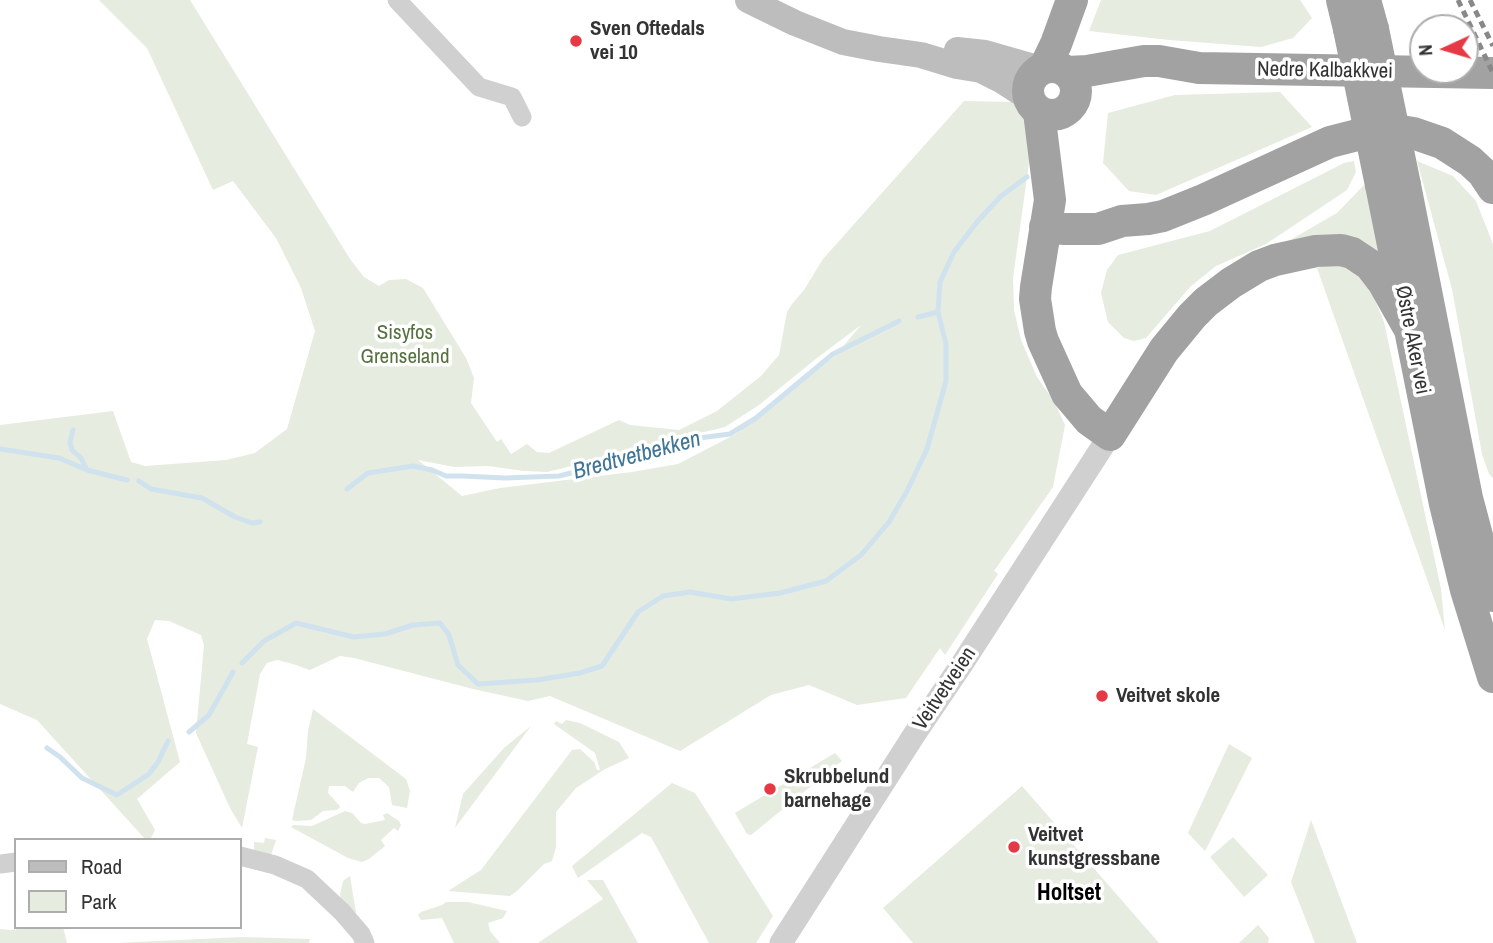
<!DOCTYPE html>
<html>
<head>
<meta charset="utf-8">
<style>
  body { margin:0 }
  #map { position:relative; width:1493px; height:943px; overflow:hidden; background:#fff; font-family:"Archivo Narrow",sans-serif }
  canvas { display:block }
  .legend { position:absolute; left:14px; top:838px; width:228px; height:91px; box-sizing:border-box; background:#fff; border:2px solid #adadad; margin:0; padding:9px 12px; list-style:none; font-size:21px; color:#333 }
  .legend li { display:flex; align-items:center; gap:14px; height:35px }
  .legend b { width:35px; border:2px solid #adadad }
  .north { position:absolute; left:1409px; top:14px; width:70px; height:70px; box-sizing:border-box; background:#fff; border:2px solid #adadad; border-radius:50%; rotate:266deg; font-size:19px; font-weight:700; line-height:28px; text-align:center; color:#333 }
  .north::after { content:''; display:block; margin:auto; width:24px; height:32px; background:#e63946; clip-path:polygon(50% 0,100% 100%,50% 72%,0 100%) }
</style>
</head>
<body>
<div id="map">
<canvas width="1493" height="943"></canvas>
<ul class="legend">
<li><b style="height:9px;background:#bdbdbd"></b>Road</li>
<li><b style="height:19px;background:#e6ecdf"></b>Park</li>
</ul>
<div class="north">N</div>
</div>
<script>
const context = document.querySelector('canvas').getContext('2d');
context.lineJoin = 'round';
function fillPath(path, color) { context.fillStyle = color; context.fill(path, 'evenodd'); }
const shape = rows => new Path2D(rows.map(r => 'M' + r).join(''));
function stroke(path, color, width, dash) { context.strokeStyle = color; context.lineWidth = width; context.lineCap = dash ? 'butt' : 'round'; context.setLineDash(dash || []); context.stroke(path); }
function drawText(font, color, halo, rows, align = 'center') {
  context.font = font + ' "Archivo Narrow",sans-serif'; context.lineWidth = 7; context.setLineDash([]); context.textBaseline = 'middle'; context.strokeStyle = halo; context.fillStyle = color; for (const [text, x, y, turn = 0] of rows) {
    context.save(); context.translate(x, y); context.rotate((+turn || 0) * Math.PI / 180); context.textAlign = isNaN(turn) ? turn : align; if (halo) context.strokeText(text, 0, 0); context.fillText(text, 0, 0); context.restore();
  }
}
fillPath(shape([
  [99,0,190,0,350,259,364,277,379,286,389,280,406,279,423,288,466,358,474,378,471,403,497,442,501,439,511,454,527,444,537,452,549,453,619,420,630,425,679,430,717,411,761,376,779,355,787,312,792,304,804,290,823,259,964,101,1015,102,1033,134,1013,278,1014,310,1021,340,1037,377,1054,401,1065,425,1053,487,994,571,998,574,945,655,940,648,906,698,857,705,809,685,771,695,680,751,550,696,528,701,473,689,354,658,340,656,310,670,293,664,277,660,267,663,260,674,247,744,258,747,242,828,230,808,196,733,204,645,201,635,169,621,155,620,147,639,180,762,137,799,155,830,150,840,146,840,37,720,0,704,0,425,113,411,131,462,145,466,226,460,255,453,287,429,315,331,301,288,276,238,233,181,213,190,147,48],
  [861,325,835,356,736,434,678,464,632,472,500,488,462,496,418,460,454,467,488,466,524,471,547,472,608,457,628,458,667,445,691,432,704,432,725,427,759,405,817,358],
  [1101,0,1300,0,1312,18,1293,38,1261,47,1169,40,1089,31],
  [1280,92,1312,127,1156,195,1129,191,1103,163,1108,113,1175,95],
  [1354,161,1356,172,1347,190,1266,244,1216,266,1190,287,1146,338,1134,341,1124,338,1108,322,1101,293,1107,270,1118,255,1210,231,1344,163],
  [1417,161,1453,176,1476,201,1493,244,1493,478,1489,474,1482,454,1452,289],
  [1365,184,1389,281,1285,243,1337,213],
  [1335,264,1351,267,1368,283,1384,322,1441,589,1445,630,1317,268],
  [313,709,406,779,410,791,407,808,392,805,389,787,379,778,368,778,359,783,353,792,345,786,329,786,328,793,339,805,340,807,337,810,323,811,311,820,296,821,292,820,306,758,308,731],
  [566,720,580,723,619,742,629,758,605,769,576,788,556,812,556,847,552,861,544,864,517,891,510,896,448,891,481,870,572,750,580,749,594,762,597,770,600,770,595,753,554,724,556,721,562,724],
  [531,726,475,801,455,828,463,794,504,748],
  [1229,744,1252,758,1205,851,1188,833],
  [835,753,842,761,751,835,747,834,735,813],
  [672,783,695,793,773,916,756,943,709,943,651,837,642,833,578,878,572,866],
  [1022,786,1159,943,913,943,883,908],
  [345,811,352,813,361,823,365,824,385,820,383,815,387,813,399,821,401,825,398,831,394,828,381,840,385,846,369,859,362,862,348,858,291,827,293,825,312,826],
  [1311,820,1357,943,1315,943,1291,882],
  [1233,837,1268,875,1244,897,1210,857],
  [265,838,276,840,270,858,254,851,254,842,264,843],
  [350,876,356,913,355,913,341,899,340,895,343,881],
  [587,880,603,880,638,943,538,943,603,899],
  [446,902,468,902,507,911,503,918,488,923,490,931,500,943,454,943,442,918,421,920,418,915,421,912,442,905],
  [1258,925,1269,938,1268,943,1239,943],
  [30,927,63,927,67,943,0,943,0,929,12,930],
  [242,937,310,939,309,943,117,943]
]), '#e6ecdf');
stroke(shape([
  [918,317,938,312],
  [73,430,70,442,72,450,81,458,87,470,127,480],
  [0,449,59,458,87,470],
  [139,481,151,489,202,498,235,517,252,523,260,522],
  [347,489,368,473,413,466,432,470,446,476,462,476,505,478,559,476,608,464,620,465,645,459,670,451,691,439,730,434,756,418,833,354,899,321],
  [242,663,264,641,296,623,354,637,385,634,413,625,440,623,449,635,458,665,478,684,537,680,580,673,602,666,638,612,663,596,690,592,731,599,780,593,826,581,861,555,889,522,907,491,927,449,946,381,946,344,938,312,940,282,954,252,977,222,1001,196,1027,177],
  [189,732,209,715,233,672],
  [47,748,60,757,82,778,117,795,149,774,158,762,168,741]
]), '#cfe2ee', 5);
stroke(shape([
  [397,0,479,87,512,97,522,117],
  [240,856,275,865,307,879,342,912,361,934,365,943],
  [0,864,16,862]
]), '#d0d0d0', 19);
stroke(shape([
  [781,943,914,735,962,664,1110,435]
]), '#d0d0d0', 23);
stroke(shape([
  [748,0,795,23,843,42,879,49,921,55,957,66,981,70,1001,80,1029,98],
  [957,50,985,53,1041,69]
]), '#bdbdbd', 26);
stroke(shape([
  [1342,0,1349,29],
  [1365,0,1373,29],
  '1028 91a24 24 0 1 1 48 0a24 24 0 1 1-48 0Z',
  [1045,67,1056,44,1072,0],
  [1068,72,1087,71,1144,61,1159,61,1199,68,1493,73],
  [1039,112,1050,200,1036,287,1035,299,1040,331,1043,341,1067,394,1089,420,1110,435,1164,350,1192,316,1206,302,1231,283,1259,266,1275,260,1316,251,1341,250,1352,253,1370,265,1383,282,1410,330],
  [1381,185,1445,504,1466,590,1493,677],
  [1405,185,1467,498,1493,596],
  [1045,227,1065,229,1098,229,1122,221,1148,219,1163,216,1203,200,1330,142,1369,132,1395,130,1413,133,1442,143,1470,161,1483,173,1493,188]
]), '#a2a2a2', 32);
stroke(shape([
  [1458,0,1493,73],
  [1470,0,1493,46]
]), '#888', 5, [7, 5]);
stroke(shape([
  [1349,29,1381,185],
  [1373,29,1405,185]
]), '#a2a2a2', 32);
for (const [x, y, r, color] of [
  [576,41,7,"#e63946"],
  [1102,696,7,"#e63946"],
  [770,789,7,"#e63946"],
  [1014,847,7,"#e63946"]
]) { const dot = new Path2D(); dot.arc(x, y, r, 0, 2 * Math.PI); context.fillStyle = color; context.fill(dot); stroke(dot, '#fff', 2.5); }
drawText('bold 21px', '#333', '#fff', [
  ["Sven Oftedals",590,29],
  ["vei 10",590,53],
  ["Veitvet skole",1116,696],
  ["Skrubbelund",784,777],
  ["barnehage",784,801],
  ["Veitvet",1028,835],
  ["kunstgressbane",1028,859]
], 'left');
drawText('21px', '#333', '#fff', [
  ["Nedre Kalbakkvei",1325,71,1],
  ["Østre Aker vei",1412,340,79],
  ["Veitvetveien",945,689,-56]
]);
drawText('21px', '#56703f', '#fff', [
  ["Sisyfos",405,333],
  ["Grenseland",405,357]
]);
drawText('italic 23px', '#3f7597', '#fff', [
  ["Bredtvetbekken",637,456,-15]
]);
drawText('bold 23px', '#000', '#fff', [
  ["Holtset",1069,894]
]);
</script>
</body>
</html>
